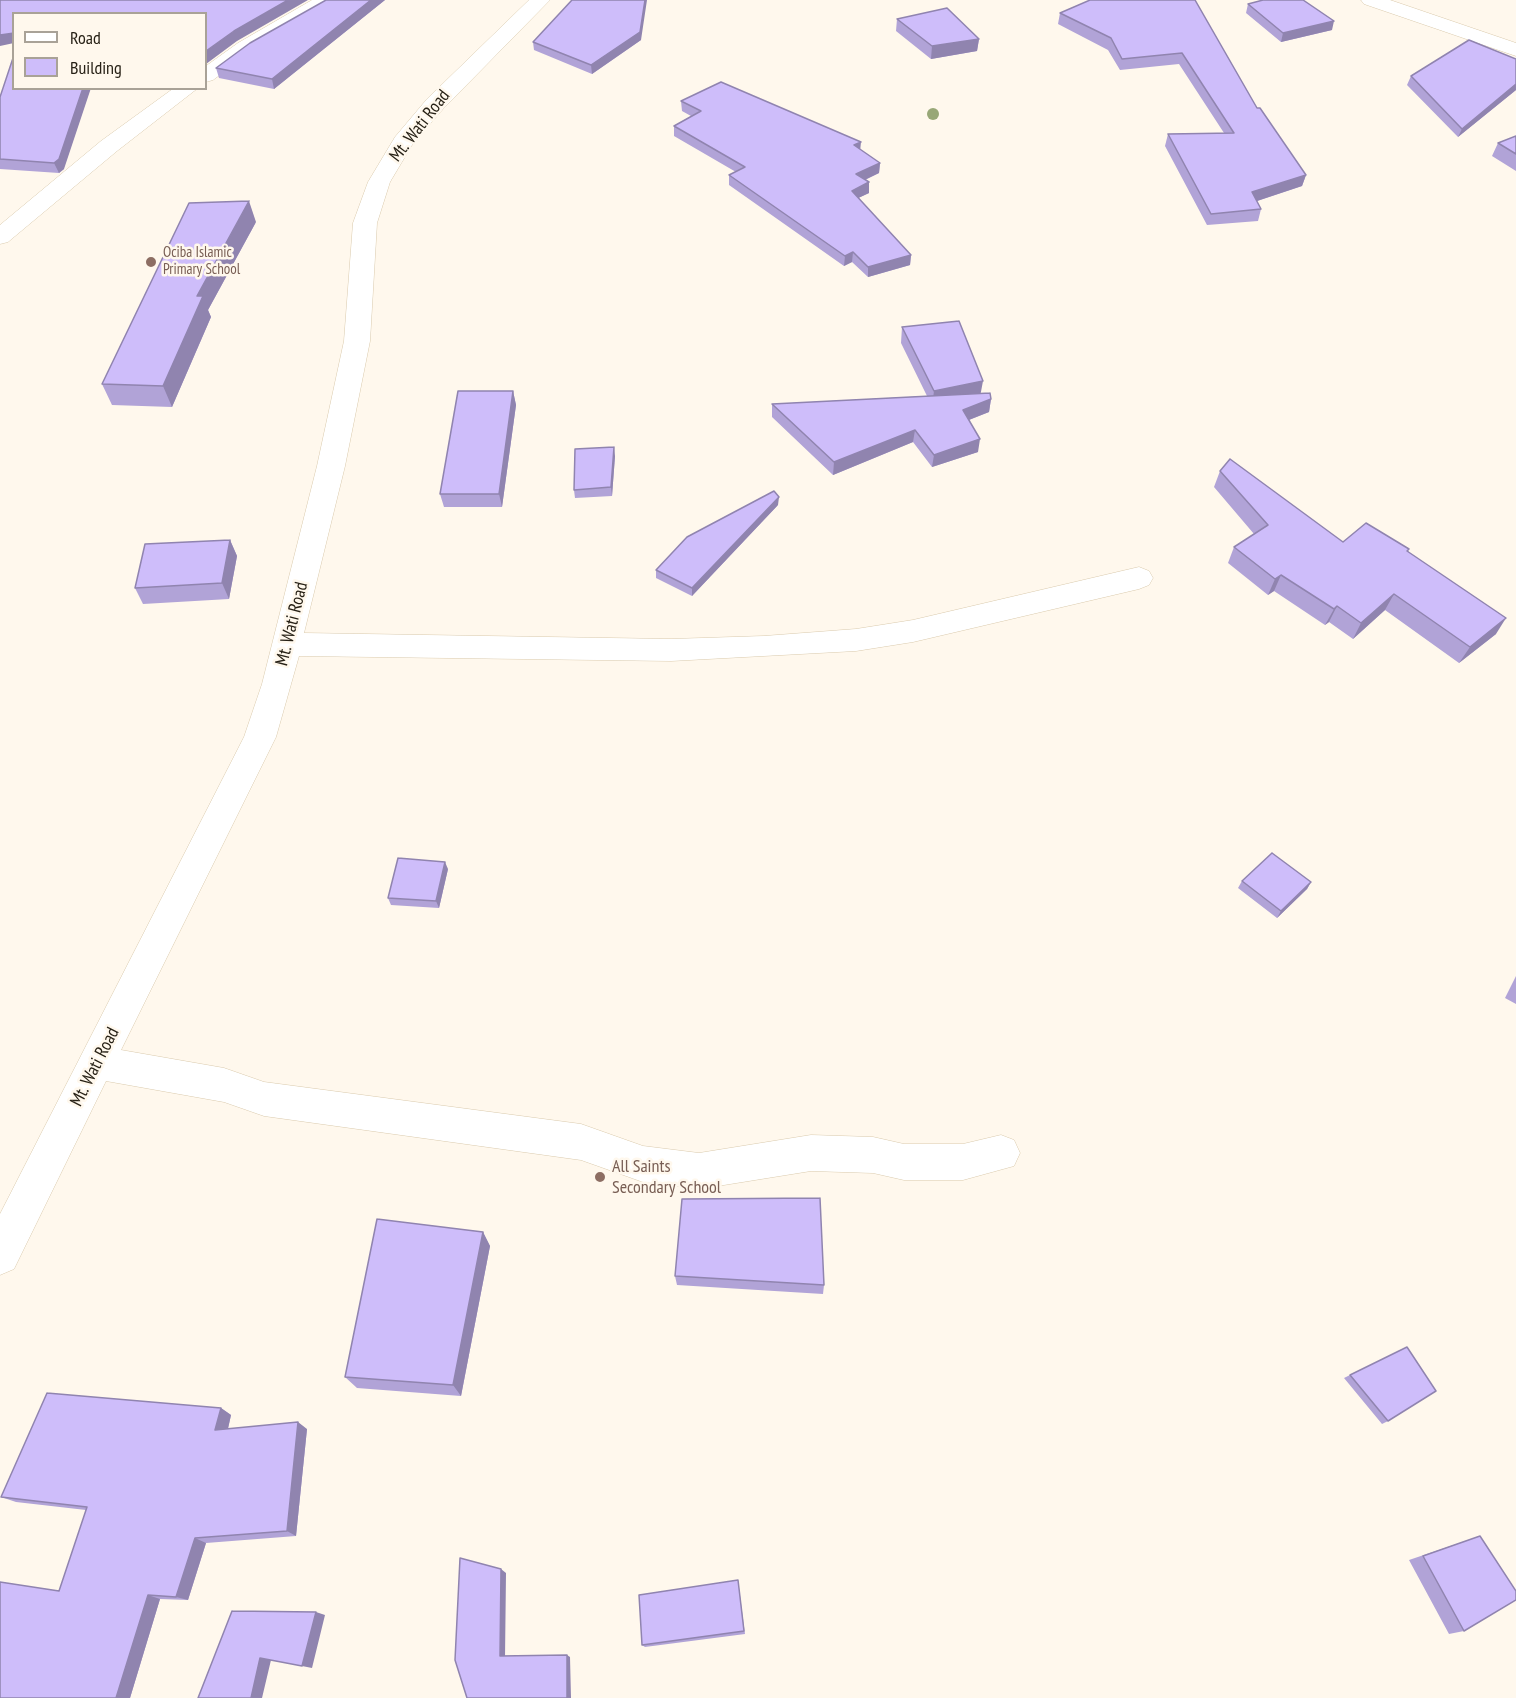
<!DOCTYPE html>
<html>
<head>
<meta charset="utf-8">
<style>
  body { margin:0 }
  #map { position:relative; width:1516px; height:1698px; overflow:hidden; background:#fff8ed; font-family:"PT Sans Narrow",sans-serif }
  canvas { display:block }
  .legend { position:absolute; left:12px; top:12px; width:195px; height:78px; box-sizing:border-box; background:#fff8ed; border:2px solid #a9a297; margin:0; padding:8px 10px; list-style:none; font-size:18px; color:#272116 }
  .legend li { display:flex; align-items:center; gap:12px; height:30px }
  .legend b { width:30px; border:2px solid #a9a297 }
</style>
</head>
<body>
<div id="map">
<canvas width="1516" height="1698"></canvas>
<ul class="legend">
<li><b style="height:8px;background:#fff"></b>Road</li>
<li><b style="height:16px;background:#cebdfa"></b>Building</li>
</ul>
</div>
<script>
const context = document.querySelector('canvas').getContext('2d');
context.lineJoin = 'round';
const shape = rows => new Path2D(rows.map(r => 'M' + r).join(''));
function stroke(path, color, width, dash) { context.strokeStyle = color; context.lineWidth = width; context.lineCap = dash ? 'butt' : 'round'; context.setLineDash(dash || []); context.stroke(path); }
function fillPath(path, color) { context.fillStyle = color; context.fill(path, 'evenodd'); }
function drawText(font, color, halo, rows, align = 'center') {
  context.font = font + ' "PT Sans Narrow",sans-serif'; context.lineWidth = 5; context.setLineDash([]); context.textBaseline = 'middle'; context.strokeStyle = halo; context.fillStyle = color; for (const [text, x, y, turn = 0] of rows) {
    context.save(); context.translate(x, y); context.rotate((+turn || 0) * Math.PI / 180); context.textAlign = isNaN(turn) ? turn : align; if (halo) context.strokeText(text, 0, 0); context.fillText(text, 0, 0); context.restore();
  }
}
const minor = shape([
  [312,0,337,0,334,4,252,51,213,80,206,82,206,66,238,43,312,0],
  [529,0,550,0,443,109,412,145,390,182,377,223,370,341,345,466,304,633,671,639,764,636,856,629,913,620,1139,567,1149,571,1153,578,1149,585,1139,589,913,642,856,651,671,661,299,656,276,737,121,1050,224,1068,264,1082,581,1124,643,1146,699,1153,811,1135,873,1137,904,1144,963,1144,1001,1135,1014,1140,1020,1153,1014,1166,963,1180,904,1180,873,1173,811,1171,699,1189,643,1182,581,1160,264,1116,224,1102,106,1081,14,1269,0,1275,0,1214,244,737,262,684,317,466,344,341,353,223,368,182,395,137,427,99,529,0],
  [1361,0,1390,0,1516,43,1516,56,1364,4,1361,0],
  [174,88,198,88,117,151,8,242,0,244,0,225,101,141,174,88]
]);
stroke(minor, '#dacaad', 1);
fillPath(minor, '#fff');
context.fillStyle = '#98a777';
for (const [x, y] of [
  [933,114]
]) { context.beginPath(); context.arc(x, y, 6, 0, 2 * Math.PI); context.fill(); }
fillPath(shape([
  [326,0,385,0,274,89,219,78,216,68],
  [1195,0,1257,108,1306,175,1302,186,1257,201,1261,209,1258,221,1207,225,1165,146,1168,134,1224,133,1179,64,1120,70,1108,50,1058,24,1060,13],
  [1248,4,1332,30,1281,42,1246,13],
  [897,19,979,39,977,51,931,59,896,31],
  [641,40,592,74,534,50,533,42],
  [1516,59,1516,90,1458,137,1407,85,1411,76],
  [0,97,64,169,59,173,0,169],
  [681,101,861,150,880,163,879,173,865,180,869,193,858,198,911,255,910,265,868,277,852,262,844,266,729,185,729,175,736,172,674,136,674,126,691,116,682,111],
  [1516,136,1516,171,1492,156,1498,143],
  [256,222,208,310,211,317,172,407,112,405,102,384],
  [902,327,981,394,991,399,989,412,969,420,978,452,932,467,913,442,833,475,772,417,772,404,927,396,901,343],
  [513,391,516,405,502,507,444,507,440,494],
  [615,456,612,496,575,498,574,490],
  [1220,471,1343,542,1409,549,1408,551,1496,634,1459,663,1385,610,1353,639,1329,622,1325,625,1274,591,1268,595,1228,563,1234,547,1254,534,1214,487],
  [778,505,692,596,656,578,656,570],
  [230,540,237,556,229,599,143,604,135,588],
  [448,869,439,908,391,905,388,898],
  [1242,881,1311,882,1307,889,1277,918,1238,888],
  [1516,976,1516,1004,1505,998],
  [483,1232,490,1246,461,1396,357,1388,345,1377],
  [675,1276,824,1285,823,1294,677,1285],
  [1350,1375,1388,1421,1382,1424,1344,1378],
  [221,1408,231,1415,228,1429,307,1429,296,1536,206,1543,188,1600,160,1599,130,1698,0,1698,59,1591,86,1510,16,1502,1,1497],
  [1480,1536,1464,1631,1449,1634,1409,1560],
  [738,1580,745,1634,645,1647,642,1645]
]), '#b1a3d7');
fillPath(shape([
  [288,0,308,0,237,41,206,64,206,51,234,31],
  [371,0,385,0,274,89,272,79],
  [645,0,647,0,641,40,592,74,591,65],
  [1334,21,1332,30,1281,42,1283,33],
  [14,33,14,43,0,46,0,35],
  [979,39,977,51,931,59,932,46],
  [1516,84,1516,90,1458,137,1462,129],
  [83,88,91,88,64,169,59,173,54,163],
  [861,142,860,152,854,145],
  [880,163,879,173,856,184,856,174],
  [1306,175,1302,186,1248,204,1252,192],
  [869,182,869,193,852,201,852,191],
  [249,201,256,222,208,310,211,317,172,407,163,386,197,296],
  [853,252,852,262,844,266,845,256],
  [911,255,910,265,868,277,868,267],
  [983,381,980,397,932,406,934,391],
  [513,391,516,405,502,507,499,494],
  [991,399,989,412,961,423,963,410],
  [915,430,913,442,833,475,834,462],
  [980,439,978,452,932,467,934,455],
  [614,447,615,456,612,496,611,487],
  [779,497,778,505,692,596,692,588],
  [230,540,237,556,229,599,222,583],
  [1281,575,1274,591,1268,595,1275,579],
  [1394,594,1385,610,1353,639,1361,623],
  [1337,606,1329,622,1325,625,1334,609],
  [1506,618,1496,634,1459,663,1470,647],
  [445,862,448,869,439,908,436,901],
  [1311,882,1307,889,1277,918,1281,911],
  [483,1232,490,1246,461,1396,453,1385],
  [221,1408,231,1415,226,1437,215,1430],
  [298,1422,307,1429,296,1536,287,1531],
  [195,1538,206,1543,188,1600,176,1597],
  [501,1569,506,1573,505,1658,500,1656],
  [148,1595,160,1599,130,1698,116,1698],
  [316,1612,325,1615,312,1668,302,1666],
  [567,1655,570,1657,571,1698,567,1698],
  [260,1658,271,1660,262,1698,251,1698]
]), '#9084af');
const building = shape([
  [0,0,288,0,234,31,206,51,206,14,14,14,14,33,0,35,0,0],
  [326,0,371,0,272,79,216,68,250,43,326,0],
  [572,0,645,0,640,32,591,65,533,42,572,0],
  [1090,0,1195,0,1257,108,1260,108,1306,175,1252,192,1261,209,1211,214,1168,134,1234,133,1182,53,1122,59,1111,38,1060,13,1090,0],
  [1263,0,1303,0,1334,21,1283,33,1248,4,1263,0],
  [947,8,979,39,932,46,897,19,947,8],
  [1469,40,1516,59,1516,84,1462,129,1411,76,1469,40],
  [14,55,14,88,83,88,59,159,54,163,0,159,0,97,14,55],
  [721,82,861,142,854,145,880,163,856,174,869,182,852,191,911,255,868,267,853,252,845,256,729,175,745,167,674,126,701,111,681,101,721,82],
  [1516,136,1516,154,1498,143,1516,136],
  [249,201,197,296,203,296,163,386,102,384,189,203,249,201],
  [959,321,983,381,934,391,902,327,959,321],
  [458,391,513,391,499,494,440,494,458,391],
  [990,393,991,399,963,410,980,439,934,455,915,430,834,462,772,404,990,393],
  [614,447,611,487,574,490,575,449,614,447],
  [1230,459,1343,542,1366,523,1409,549,1407,551,1506,618,1470,647,1394,594,1361,623,1337,606,1334,609,1281,575,1275,579,1234,547,1268,525,1220,471,1230,459],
  [774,491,779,497,692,588,656,570,687,537,774,491],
  [230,540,222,583,135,588,145,544,230,540],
  [1272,853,1311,882,1281,911,1242,881,1272,853],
  [398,858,445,862,436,901,388,898,398,858],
  [820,1198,824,1285,675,1276,682,1199,820,1198],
  [377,1219,483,1232,453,1385,345,1377,377,1219],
  [1407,1347,1436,1391,1388,1421,1350,1375,1407,1347],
  [47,1393,221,1408,215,1430,298,1422,287,1531,195,1538,176,1597,148,1595,116,1698,0,1698,0,1582,59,1591,87,1507,1,1497,47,1393],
  [1480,1536,1516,1591,1516,1600,1464,1631,1423,1556,1480,1536],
  [460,1558,501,1569,500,1656,567,1655,567,1698,467,1698,455,1660,460,1558],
  [738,1580,744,1631,642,1645,639,1595,738,1580],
  [232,1611,316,1612,302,1666,260,1658,251,1698,198,1698,232,1611]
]);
fillPath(building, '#cebdfa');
stroke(building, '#9084af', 1.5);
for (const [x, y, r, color] of [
  [151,262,6,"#8d6e63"],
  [600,1177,6,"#8d6e63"]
]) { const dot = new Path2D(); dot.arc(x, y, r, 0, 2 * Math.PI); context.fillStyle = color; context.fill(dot); stroke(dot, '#fff8ed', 2); }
drawText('15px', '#785e54', '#fff8ed', [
  ["Ociba Islamic",163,253],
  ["Primary School",163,270]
], 'left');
drawText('18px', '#272116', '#fff8ed', [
  ["Mt. Wati Road",420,126,-52],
  ["Mt. Wati Road",292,624,-76],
  ["Mt. Wati Road",95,1067,-63]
]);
drawText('18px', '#785e54', '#fff8ed', [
  ["All Saints",612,1167],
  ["Secondary School",612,1188]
], 'left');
</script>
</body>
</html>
